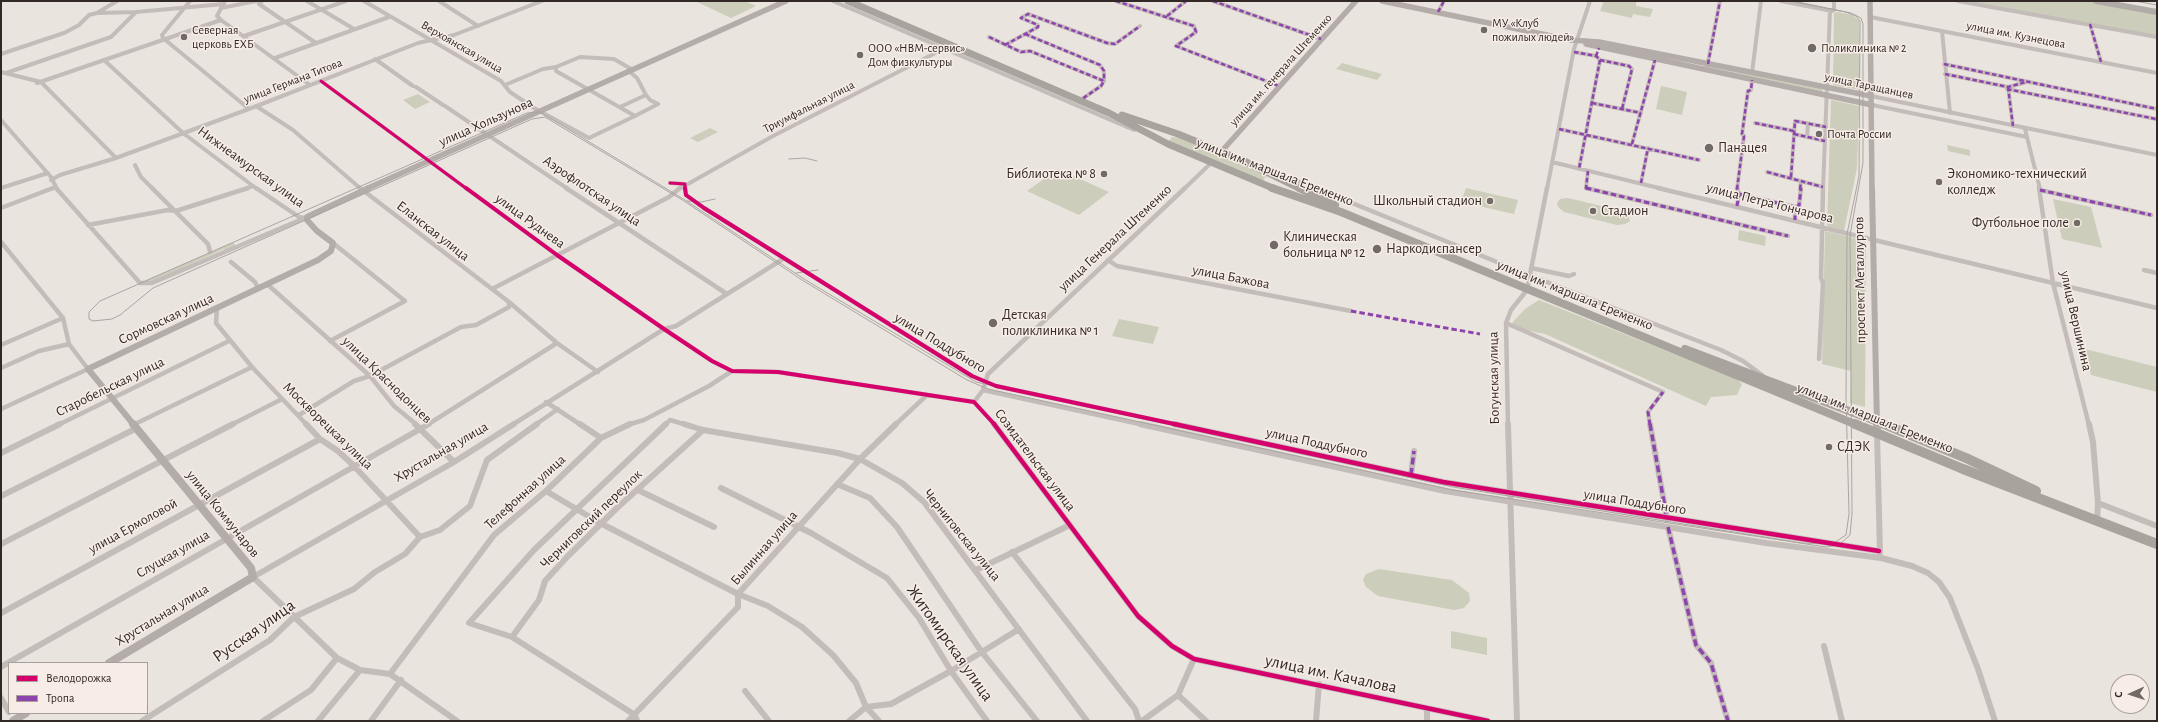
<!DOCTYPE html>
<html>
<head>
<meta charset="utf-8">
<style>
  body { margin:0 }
  #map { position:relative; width:2158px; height:722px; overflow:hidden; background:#eae4de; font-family:"Alegreya Sans",sans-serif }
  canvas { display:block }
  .frame { position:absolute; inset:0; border:2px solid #322927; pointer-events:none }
  .legend { position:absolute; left:8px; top:662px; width:140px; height:52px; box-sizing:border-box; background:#f7ede6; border:1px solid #a89f9a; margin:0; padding:5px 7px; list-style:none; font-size:12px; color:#322927 }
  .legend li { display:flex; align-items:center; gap:8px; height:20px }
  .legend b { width:20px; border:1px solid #a89f9a }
  .north { position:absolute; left:2110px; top:674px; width:40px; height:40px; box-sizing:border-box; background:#f7ede6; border:1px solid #a89f9a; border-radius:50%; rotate:267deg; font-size:11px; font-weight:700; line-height:16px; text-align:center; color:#322927 }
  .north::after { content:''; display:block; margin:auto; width:14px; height:18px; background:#726a67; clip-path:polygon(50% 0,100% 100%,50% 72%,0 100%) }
</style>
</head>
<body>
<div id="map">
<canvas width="2158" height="722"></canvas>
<div class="frame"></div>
<ul class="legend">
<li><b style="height:5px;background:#d6006c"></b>Велодорожка</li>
<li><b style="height:5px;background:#8e44ad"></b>Тропа</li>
</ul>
<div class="north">С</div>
</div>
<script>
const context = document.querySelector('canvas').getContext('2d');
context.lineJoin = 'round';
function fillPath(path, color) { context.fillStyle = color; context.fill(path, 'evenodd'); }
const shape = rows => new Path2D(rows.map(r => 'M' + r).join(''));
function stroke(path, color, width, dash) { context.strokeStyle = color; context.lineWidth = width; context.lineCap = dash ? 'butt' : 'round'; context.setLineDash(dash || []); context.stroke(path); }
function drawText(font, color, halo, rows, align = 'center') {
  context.font = font + ' "Alegreya Sans",sans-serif'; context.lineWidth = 3; context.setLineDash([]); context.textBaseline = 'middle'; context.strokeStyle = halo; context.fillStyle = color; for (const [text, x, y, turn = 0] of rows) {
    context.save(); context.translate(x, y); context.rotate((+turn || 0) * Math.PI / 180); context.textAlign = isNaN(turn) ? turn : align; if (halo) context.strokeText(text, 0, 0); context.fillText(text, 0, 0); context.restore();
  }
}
fillPath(shape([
  [695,1,745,1,756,6,731,18],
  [1604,1,1633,1,1636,2,1636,6,1653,9,1650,17,1633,14,1632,18,1600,11],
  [1960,1,2089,1,2157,13,2157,37],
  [1837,12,1852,15,1859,20,1860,90,1833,85,1834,13],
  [1342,63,1382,74,1377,80,1336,69],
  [1710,65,1823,88,1822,94,1708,70],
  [1661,86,1687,92,1682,115,1656,109],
  [418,94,430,102,415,109,403,100],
  [1831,100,1859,106,1857,168,1844,231,1827,226],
  [710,128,718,132,698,142,690,138],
  [1172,137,1179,138,1266,174,1267,176,1263,180,1258,180,1168,142],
  [1947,145,1970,150,1970,156,1948,151],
  [1058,169,1109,192,1079,215,1027,191],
  [1466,188,1518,200,1514,214,1461,202],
  [1568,198,1622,211,1628,214,1630,221,1625,224,1617,225,1564,212,1558,207,1557,203,1560,199],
  [2053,199,2091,207,2102,248,2062,239],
  [1739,230,1766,236,1765,246,1738,240],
  [1825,231,1866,241,1865,407,1850,403,1851,371,1822,364],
  [233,242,236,246,225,250,224,249,152,282,144,281],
  [1539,300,1737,379,1742,384,1737,395,1711,397,1706,406,1545,334,1514,328,1512,323,1525,309],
  [1119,319,1159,327,1153,344,1112,336],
  [2085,349,2157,367,2157,392,2091,375],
  [1379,569,1452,580,1469,593,1470,601,1464,608,1454,610,1378,596,1366,587,1363,580,1366,574],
  [1451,631,1487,638,1487,655,1451,648]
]), '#cccdba');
stroke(shape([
  [190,1,162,35,163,38,249,109],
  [225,1,217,16,221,20,310,85],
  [262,1,259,4,316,43],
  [307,1,354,29],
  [364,1,501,81,510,92,534,108,589,138,635,116,556,71,556,67],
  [439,1,478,26],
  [833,1,1134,130],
  [1116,1,1194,26,1196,32,1176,46,1279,86],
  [1213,1,1321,39],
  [1781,1,1832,11,1834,10,1834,3],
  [1958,1,2157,37],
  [221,8,256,1],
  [1438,12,1444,1],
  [97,13,136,12,224,4],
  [1167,16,1186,1],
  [1870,17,2157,73],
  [2090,24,2101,62],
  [1942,31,1950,113],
  [1025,34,1100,65,1104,71,1104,81],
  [244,36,346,1],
  [989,37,1021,52,1030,51,1104,81,1101,86,1082,99],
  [1005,45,1038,27,1038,25,1021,18,1028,14,1107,43,1115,44,1140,26],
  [1574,52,1596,56,1600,60,1579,169],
  [1,54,64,33,79,25,89,15,97,13,117,1],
  [275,58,389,17],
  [375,59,413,86],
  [104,60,183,133,257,189],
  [1600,60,1629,66,1632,69,1622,109],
  [1944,64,2157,109],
  [1707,67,1720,1],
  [1,72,41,82,116,158],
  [6,73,111,37,136,12],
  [1752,73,1761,1],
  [1945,74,2008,87,2027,82],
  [321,81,467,189],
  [37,83,221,20],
  [505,85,543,69,556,67,580,57,614,59,633,70],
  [416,87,443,105],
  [2008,87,2013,126],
  [2007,89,2156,119],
  [646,95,650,100,658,104],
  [1871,96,2157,155],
  [1592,103,1641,113],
  [1872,105,2027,137],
  [256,106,293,130,361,189],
  [445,106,568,189],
  [620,107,646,95,637,78,630,72],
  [635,116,658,104],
  [1,120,51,177,57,189],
  [1755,123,1794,131],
  [1559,129,1699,160],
  [2025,129,2040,189],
  [1794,134,1825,141],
  [1807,137,1808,123],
  [1632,144,1655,60],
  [1552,162,1663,189],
  [135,165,141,177,153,189],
  [1588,171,1586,188,1589,189],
  [1767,172,1823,187],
  [1279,176,1291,178,1317,189],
  [1791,177,1795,121,1826,127],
  [51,180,60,175,116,158,249,109,418,43,454,35,542,1],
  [670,183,685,184,685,189],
  [1641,183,1648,148],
  [1,188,48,173],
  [51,189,55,187],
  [245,189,253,186],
  [679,189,773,136,943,49],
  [1184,189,1211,163],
  [1547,189,1574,49,1590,1],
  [1737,189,1744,136,1742,134,1748,91,1751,90,1752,80],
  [1800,189,1801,182],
  [1823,189,1830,10]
]), '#c3bcb8', 4);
stroke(shape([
  [56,188,140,283,152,283,307,217],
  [152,188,208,244,210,252],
  [256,188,299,217,305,218],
  [360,188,509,302,557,343,598,372],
  [466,188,557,255,664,329,712,361,732,371,778,372,974,402,995,425],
  [566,188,727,294],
  [685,188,686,195,704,208,972,376,996,386,1179,425],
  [1315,188,1529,275,1721,350,1743,361,1762,375],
  [1586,188,1788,236],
  [1658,188,2157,308],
  [2039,188,2053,283,2089,425],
  [2040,190,2151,215],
  [1739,194,1795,207,1799,206,1801,188],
  [1737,206,1739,194,1737,188],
  [1795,207,1795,220],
  [1,208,53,188],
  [88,225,168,210,176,211,248,188],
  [1,242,63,318,69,344,88,369,1,409],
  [1108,260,1117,266,1351,311],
  [231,262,255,282,258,288],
  [1531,268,1569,276,1574,274],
  [2144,270,2157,273],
  [267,284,370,376,394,406,417,425],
  [492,289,669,197,680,188],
  [217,308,216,323,252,367,307,425],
  [1506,323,1663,392,1648,412,1650,425],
  [330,341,405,301,333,243],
  [1,345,63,318],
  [1819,359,1823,283,1821,278,1823,188],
  [1,368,39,351,69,344],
  [983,390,1144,425],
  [546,402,581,425],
  [974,402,983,390,988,374,1185,188],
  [299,415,354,381,370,376,461,327,476,325,509,307,509,302],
  [58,425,229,341],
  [133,425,252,367],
  [231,425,282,399],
  [427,425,557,343],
  [512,425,664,329,676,326,783,259],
  [535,425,558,409],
  [627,425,644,420,709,386,732,371],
  [665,425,670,420,687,425],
  [895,425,927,395],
  [1508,425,1506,323,1511,310,1527,290,1547,188]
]), '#c3bcb8', 4.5);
stroke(shape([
  [306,424,320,439,338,451,354,466,420,537],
  [415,424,454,462],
  [580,424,601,438],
  [684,424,703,430,838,453,860,459,902,483,924,502,1087,721],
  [994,424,1138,616,1172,646,1194,659,1488,721],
  [1140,424,1445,491,1766,543,1881,558,1912,566,1928,573,1939,582,1950,598,1978,669,1995,721],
  [1174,424,1443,482,1879,551],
  [1508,424,1517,721],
  [1650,424,1667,519],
  [2089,424,2093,442,2098,503,2097,520],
  [133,425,135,424],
  [1877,433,1880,553],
  [1,453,60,424],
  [1411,475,1414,451],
  [837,484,870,498,897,527,981,651,1037,721],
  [721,488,811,533,887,578,919,618,951,671,987,721],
  [638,490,714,527],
  [546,491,600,523,738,594,768,606,802,627,833,655,856,683,866,707,879,721],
  [1,496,137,428],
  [2098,503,2157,526],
  [1668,527,1696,645,1711,663,1728,721],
  [420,537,440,530,470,506,487,460,537,424],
  [1,544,233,424],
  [1012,552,1135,709,1139,721],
  [976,570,1070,525],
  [1,613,320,439],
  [512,637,539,600,545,581,567,557,617,508,703,430],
  [1824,646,1842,721],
  [1,667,429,424],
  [390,674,494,535,546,491,601,438,630,424],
  [745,691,769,721],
  [1178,695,1194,659],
  [1178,695,1206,721],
  [1,698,9,712],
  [1427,708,1427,721],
  [142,721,270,640,294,617,354,589,375,572,405,554,420,537],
  [263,721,311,690,337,658],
  [318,721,360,670],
  [371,721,401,680],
  [457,721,390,674,360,670,337,658,253,577,454,462,514,424],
  [628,721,738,607,738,594,860,459,896,424],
  [637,721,635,715,512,637,469,623,534,550,666,424],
  [849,721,866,707,891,704,951,671,1019,629],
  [1142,721,1178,695],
  [1316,721,1319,684]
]), '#c3bcb8', 6);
stroke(shape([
  [1382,1,1571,40,1599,42,1871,96],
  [1870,1,1872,189],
  [1586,44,1872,105],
  [1221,152,1356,1],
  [366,189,786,1]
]), '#b4aca8', 5.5);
stroke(shape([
  [1872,188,1877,425],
  [134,425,88,369,318,260,331,251,333,243,317,231,307,220,307,217,369,188]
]), '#b4aca8', 6);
stroke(shape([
  [1877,424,1877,432],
  [109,663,253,577,251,568,133,424],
  [13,721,26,713]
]), '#b4aca8', 8);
stroke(shape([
  [2096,1,2157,12]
]), '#b1aba7', 6);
stroke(shape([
  [848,1,1109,113,1168,144,1275,189],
  [1122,115,1178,134,1244,161,1301,189]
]), '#a9a39e', 7);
stroke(shape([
  [1272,188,1341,212,1857,425],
  [1299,188,1335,205],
  [1685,349,1886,425]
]), '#a9a39e', 8);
stroke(shape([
  [1855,424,1963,469,2157,544],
  [1884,424,1966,458,2036,491]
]), '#a9a39e', 10);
stroke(shape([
  [1790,1,1845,12,1856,16,1860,21,1859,176,1847,234,1846,398,1849,514,1846,535,1832,544,1802,543,1453,487,976,382,804,279,685,200,540,112,527,113,100,301,89,312,89,319,93,321,112,319,120,315,153,288,532,119,545,117,684,201,802,280,967,380,988,389,1453,490,1826,547,1839,545,1850,535,1852,514,1850,235,1863,163,1863,24,1861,18,1851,13,1793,1],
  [2135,1,2157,5],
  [789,159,805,158,817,161],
  [687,201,701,202,715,199],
  [796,273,818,270]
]), '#aaa5a2', 1);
stroke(shape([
  [1116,1,1194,26,1196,32,1176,46,1279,86],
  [1213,1,1321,39],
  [1438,12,1444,1],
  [1167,16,1186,1],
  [2090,24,2101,62],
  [1025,34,1100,65,1104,71,1104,81],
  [989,37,1021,52,1030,51,1104,81,1101,86,1082,99],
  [1005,45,1038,27,1038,25,1021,18,1028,14,1107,43,1115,44,1140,26],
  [1574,52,1596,56,1600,60,1579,169],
  [1596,56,1599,48],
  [1600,60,1629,66,1632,69,1622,109],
  [1708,64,1720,1],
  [1944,64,2157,109],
  [1945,74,2008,87,2026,82],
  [2008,87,2013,126],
  [2007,89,2156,119],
  [1592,103,1641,113],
  [1755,123,1794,131],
  [1559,129,1699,160],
  [1794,134,1825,141],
  [1632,144,1655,60],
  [1588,171,1586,188,1589,189],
  [1767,172,1823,187],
  [1791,177,1795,121,1826,127],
  [1641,183,1648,148],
  [1737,189,1744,136,1742,134,1748,91,1751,90,1752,80],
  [1800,189,1801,182]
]), '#8e44ad', 2.5, [4.5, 2.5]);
stroke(shape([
  [1586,188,1788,236],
  [2040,190,2151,215],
  [1739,194,1795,207,1799,206,1801,188],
  [1737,206,1739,194,1737,188],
  [1795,207,1795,220],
  [1351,311,1480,334],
  [1650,425,1648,412,1663,392]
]), '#8e44ad', 3, [5.5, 3]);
stroke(shape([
  [1650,424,1667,519],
  [1411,475,1414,451],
  [1668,527,1696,645,1711,663,1728,721]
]), '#8e44ad', 3.5, [7, 3.5]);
stroke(shape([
  [321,81,467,189],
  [670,183,685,184,685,189]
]), '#d6006c', 3);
stroke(shape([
  [466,188,557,255,664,329,712,361,732,371,778,372,974,402,995,425],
  [685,188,686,195,704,208,972,376,996,386,1179,425]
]), '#d6006c', 4);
stroke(shape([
  [994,424,1138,616,1172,646,1194,659,1488,721],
  [1174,424,1443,482,1879,551]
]), '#d6006c', 4.5);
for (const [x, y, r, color] of [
  [1484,30,4,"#726a67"],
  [184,37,4,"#726a67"],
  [1812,48,5,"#726a67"],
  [860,55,4,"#726a67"],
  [1819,134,4,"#726a67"],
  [1709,148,5,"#726a67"],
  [1104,174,4,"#726a67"],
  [1939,182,4,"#726a67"],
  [1490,201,4,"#726a67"],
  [1593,211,4,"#726a67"],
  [2077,223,4,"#726a67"],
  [1274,245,5,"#726a67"],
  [1377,249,5,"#726a67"],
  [993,323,5,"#726a67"],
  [1829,447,4,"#726a67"]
]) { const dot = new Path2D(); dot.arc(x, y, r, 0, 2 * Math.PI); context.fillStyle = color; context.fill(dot); stroke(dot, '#f7ede6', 1.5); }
drawText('12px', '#322927', '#f7ede6', [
  ["МУ «Клуб",1492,23],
  ["пожилых людей»",1492,37],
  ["Северная",192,30],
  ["церковь ЕХБ",192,44],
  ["ООО «НВМ-сервис»",868,48],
  ["Дом физкультуры",868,62],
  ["Поликлиника № 2",1821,48],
  ["Почта России",1827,134]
], 'left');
drawText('12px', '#322927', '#f7ede6', [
  ["улица им. Кузнецова",2016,35,11],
  ["Верхоянская улица",462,47,30],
  ["улица им. генерала Штеменко",1281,70,-48],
  ["улица Германа Титова",293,81,-21],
  ["улица Таращанцев",1869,86,12],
  ["Триумфальная улица",809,107,-27]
]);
drawText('14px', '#322927', '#f7ede6', [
  ["улица Хользунова",486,122,-24],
  ["Нижнеамурская улица",251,167,36],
  ["улица им. маршала Еременко",1275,172,21],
  ["Аэрофлотская улица",592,191,34],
  ["улица Петра Гончарова",1770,203,14],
  ["улица Руднева",530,221,36],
  ["Еланская улица",433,231,38],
  ["улица Генерала Штеменко",1115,238,-43],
  ["улица Бажова",1231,277,11],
  ["проспект Металлургов",1860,280,-91],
  ["улица им. маршала Еременко",1575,295,22],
  ["Сормовская улица",166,319,-25],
  ["улица Вершинина",2076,321,77],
  ["улица Поддубного",940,343,31],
  ["Богунская улица",1494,378,-91],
  ["улица Краснодонцев",387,380,44],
  ["Старобельская улица",110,387,-26],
  ["улица им. маршала Еременко",1875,418,22],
  ["Москворецкая улица",328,426,44],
  ["улица Поддубного",1317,443,12],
  ["Хрустальная улица",441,452,-30],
  ["Созидательская улица",1035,460,53],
  ["Телефонная улица",525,492,-42],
  ["улица Поддубного",1635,502,9],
  ["улица Коммунаров",223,514,51],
  ["Черниговский переулок",591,519,-44],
  ["улица Ермоловой",133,526,-29],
  ["Черниговская улица",962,535,51],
  ["Былинная улица",764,548,-49],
  ["Слуцкая улица",173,554,-30],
  ["Хрустальная улица",162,615,-31]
]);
drawText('14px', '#322927', '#f7ede6', [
  ["Панацея",1718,148],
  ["Библиотека № 8",1096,174,"right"],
  ["Экономико-технический",1947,174],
  ["колледж",1947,190],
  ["Школьный стадион",1482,201,"right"],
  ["Стадион",1601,211],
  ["Футбольное поле",2069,223,"right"],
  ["Клиническая",1283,237],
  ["больница № 12",1283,253],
  ["Наркодиспансер",1386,249],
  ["Детская",1002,315],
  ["поликлиника № 1",1002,331],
  ["СДЭК",1837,447]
], 'left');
drawText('17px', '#322927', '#f7ede6', [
  ["Русская улица",254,631,-35],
  ["Житомирская улица",950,643,55],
  ["улица им. Качалова",1331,674,12]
]);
</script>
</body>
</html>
